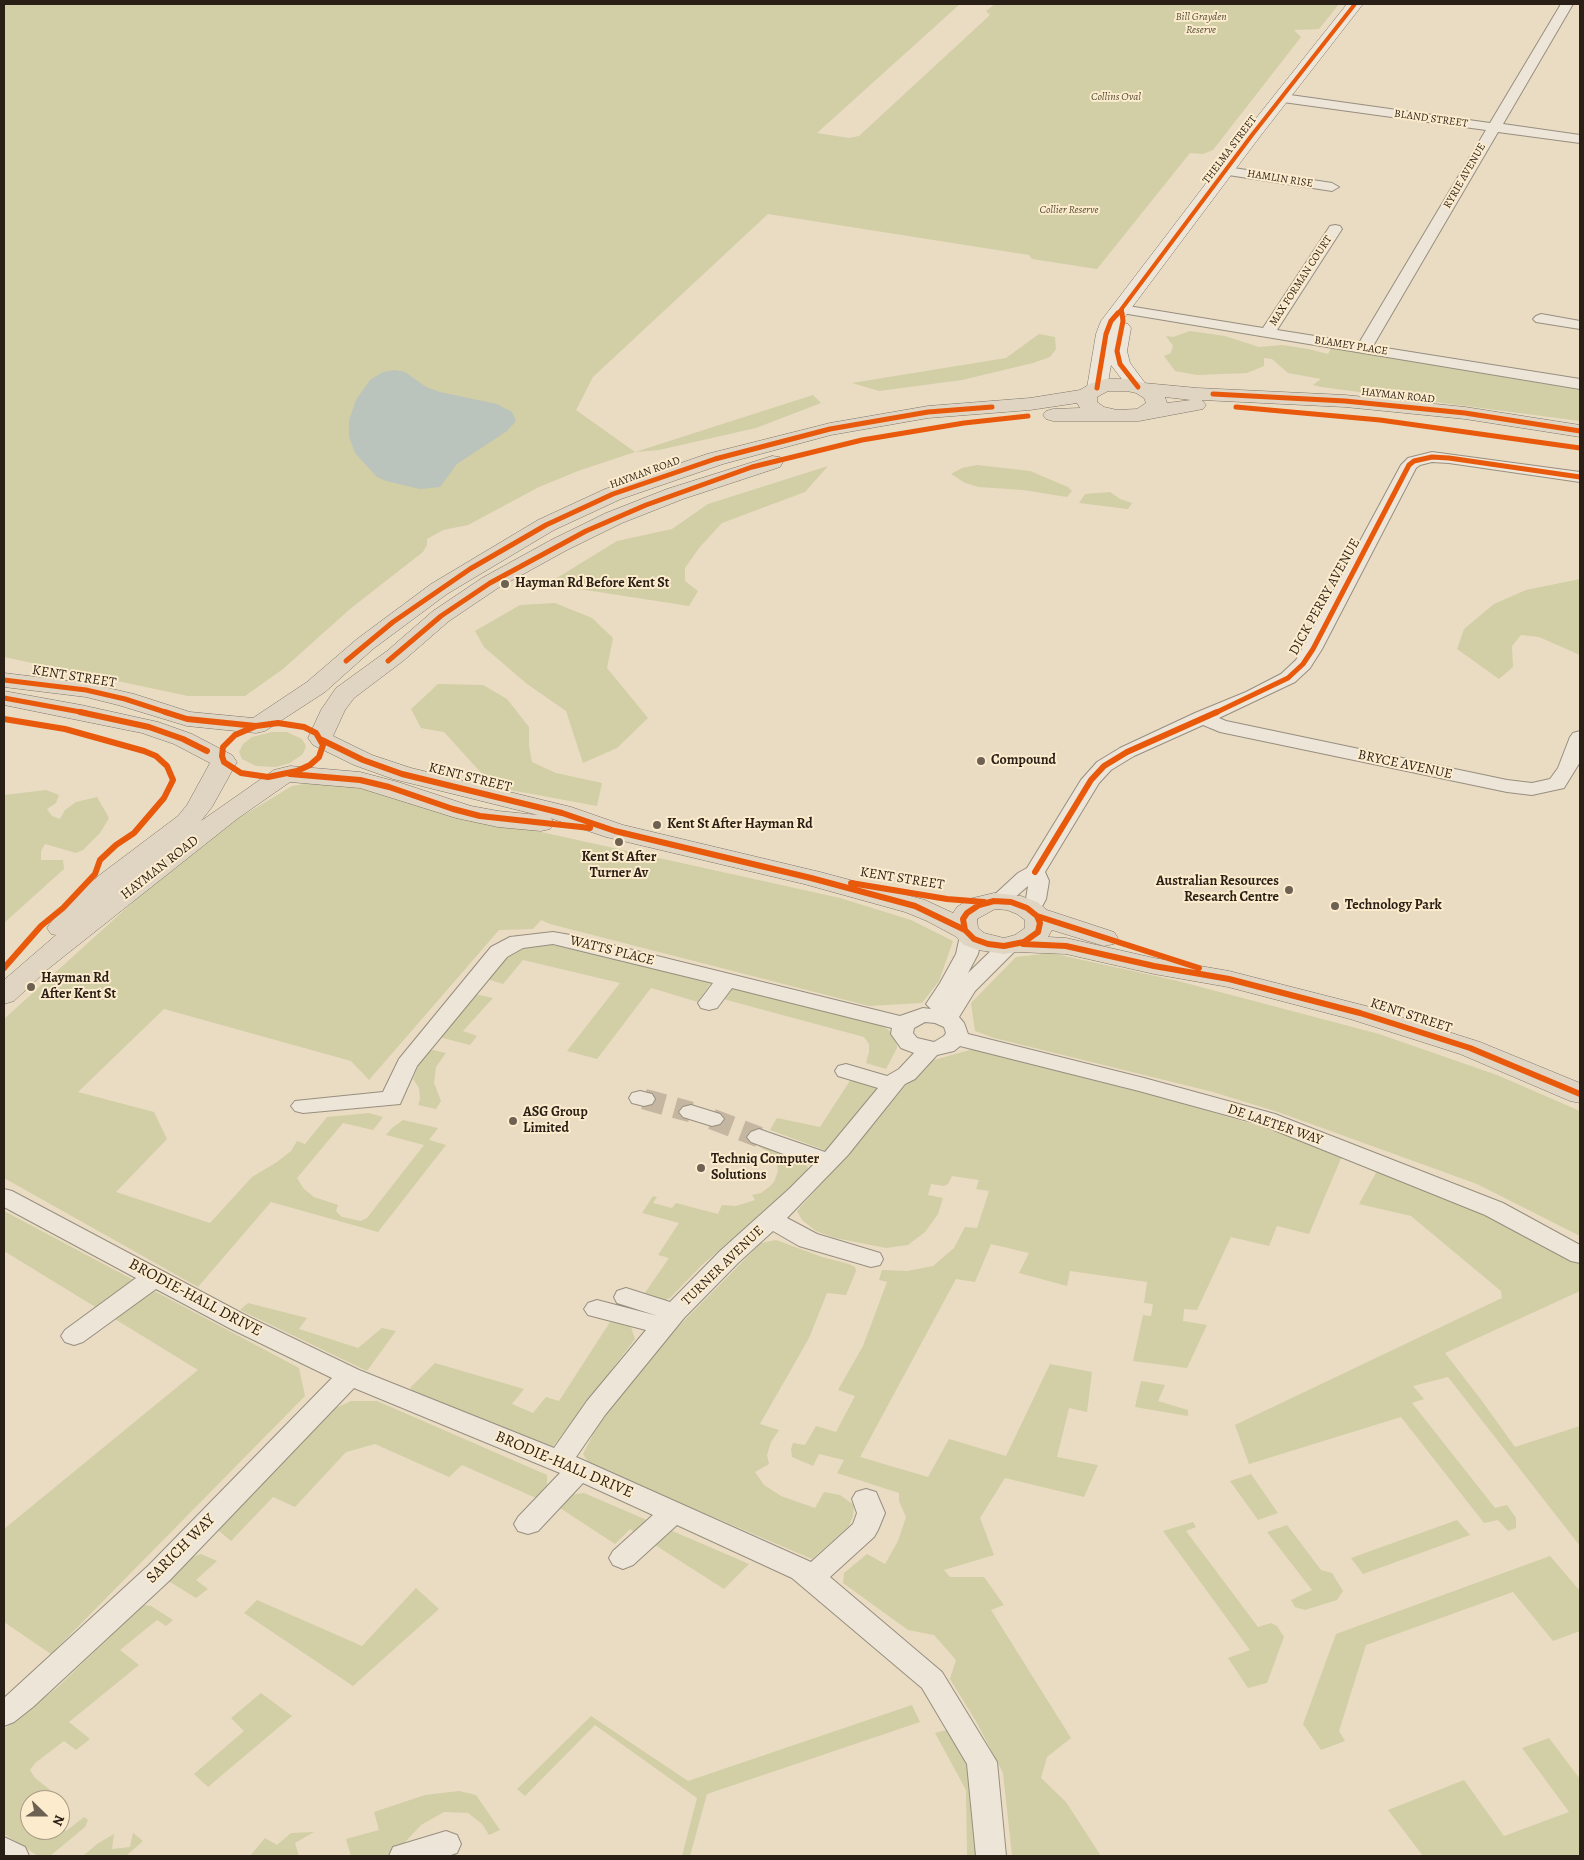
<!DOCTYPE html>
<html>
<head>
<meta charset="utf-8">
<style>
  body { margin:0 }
  #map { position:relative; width:1584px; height:1860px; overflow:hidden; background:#eadcc3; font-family:Alegreya,serif }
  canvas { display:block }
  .frame { position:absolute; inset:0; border:5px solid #2a1f16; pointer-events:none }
  .north { position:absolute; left:20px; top:1790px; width:50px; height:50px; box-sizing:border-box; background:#fceccd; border:1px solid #a89a84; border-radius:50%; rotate:112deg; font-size:14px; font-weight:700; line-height:20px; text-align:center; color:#2a1f16 }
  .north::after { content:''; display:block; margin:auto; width:18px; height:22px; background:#6d6153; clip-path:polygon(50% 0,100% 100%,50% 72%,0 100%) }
</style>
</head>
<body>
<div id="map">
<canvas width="1584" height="1860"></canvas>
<div class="frame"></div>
<div class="north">N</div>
</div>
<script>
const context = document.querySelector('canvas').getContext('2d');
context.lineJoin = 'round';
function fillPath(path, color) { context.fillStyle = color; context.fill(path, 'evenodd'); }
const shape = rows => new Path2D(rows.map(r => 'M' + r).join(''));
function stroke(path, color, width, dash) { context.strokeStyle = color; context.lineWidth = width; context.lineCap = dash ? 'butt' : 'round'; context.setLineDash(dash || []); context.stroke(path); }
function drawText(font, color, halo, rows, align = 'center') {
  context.font = font + ' Alegreya,serif'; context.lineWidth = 4; context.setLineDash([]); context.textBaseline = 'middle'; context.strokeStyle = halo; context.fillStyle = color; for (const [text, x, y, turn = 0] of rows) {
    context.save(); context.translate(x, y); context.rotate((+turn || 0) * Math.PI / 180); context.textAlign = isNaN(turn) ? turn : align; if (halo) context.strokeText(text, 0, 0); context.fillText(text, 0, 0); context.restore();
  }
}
fillPath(shape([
  [4,4,960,4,817,133,849,138,859,136,990,15,986,11,995,4,1339,4,1319,29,1294,30,1301,37,1213,150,1203,154,1190,153,1097,269,1032,259,1029,255,768,214,593,377,576,410,635,452,813,395,821,403,756,428,659,450,635,452,578,471,539,487,468,525,443,530,427,539,427,545,423,552,350,609,283,669,245,696,188,696,4,657],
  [1190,331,1225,336,1259,347,1282,345,1308,349,1328,354,1331,348,1580,390,1580,421,1321,387,1313,385,1321,379,1288,373,1272,359,1264,358,1264,366,1247,373,1197,375,1175,371,1164,356,1171,353,1173,346,1166,336,1173,337],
  [1039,334,1055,337,1056,349,1050,357,1033,363,962,380,879,391,852,383,1006,358],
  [977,465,1030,471,1068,487,1072,491,1067,497,1023,490,979,487,965,483,951,474,962,468],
  [828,466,805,492,722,523,699,548,685,568,685,581,698,591,689,606,547,584,617,541,672,529,708,504],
  [1110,492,1120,499,1132,503,1128,509,1079,503,1085,494],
  [1580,579,1580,655,1539,637,1521,635,1512,646,1513,667,1499,679,1457,649,1464,629,1494,604,1526,590],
  [555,603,592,618,613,638,607,668,648,718,617,748,583,763,566,711,527,684,484,647,475,631,520,605],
  [438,684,483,685,507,699,529,727,529,746,532,762,556,773,602,783,597,806,494,787,444,732,421,728,411,709],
  [272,732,287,732,302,739,306,746,303,754,290,763,276,767,256,766,242,759,239,752,243,744,252,737],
  [311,783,357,787,410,803,840,898,911,920,953,941,939,981,922,1003,869,1006,550,924,541,920,533,929,499,930,369,1080,351,1061,164,1009,78,1092,154,1112,167,1139,116,1192,210,1223,252,1177,277,1162,291,1151,297,1141,305,1144,327,1117,369,1113,383,1117,373,1130,343,1123,297,1178,304,1189,314,1197,338,1205,336,1211,342,1217,361,1221,367,1218,424,1145,386,1135,392,1128,403,1120,438,1128,429,1140,446,1145,378,1232,271,1202,198,1287,4,1178,4,1019,143,893,234,821,292,786],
  [46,790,59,795,56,803,47,809,52,816,60,819,65,810,76,802,97,797,109,818,100,833,83,850,76,853,45,844,41,851,41,860,63,860,64,869,4,923,4,795],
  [548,945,573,948,712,981,698,1002,651,988,597,1059,567,1051,620,983,523,960,503,984,487,979,504,959,518,948],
  [1051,953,1178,981,1379,1034,1497,1075,1580,1111,1580,1236,1477,1184,1278,1112,1213,1092,994,1038,975,1031,971,1003,1016,957],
  [732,986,882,1025,896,1036,897,1048,886,1069,866,1063,869,1052,869,1044,864,1037,723,999],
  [475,994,493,998,463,1031,477,1036,470,1045,439,1037],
  [429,1049,446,1053,436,1067,434,1083,441,1101,436,1109,418,1105,420,1099,419,1088,413,1079,422,1057],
  [973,1049,1170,1100,1259,1126,1342,1156,1309,1234,1277,1226,1269,1246,1231,1237,1197,1310,1184,1309,1183,1321,1207,1325,1187,1368,1133,1361,1143,1315,1151,1316,1153,1304,1144,1303,1147,1282,1070,1271,1067,1286,1019,1273,1029,1253,991,1244,975,1282,956,1279,860,1457,928,1477,949,1439,1006,1456,1050,1364,1092,1372,1087,1412,1069,1408,1057,1457,1098,1465,1084,1497,1005,1478,980,1518,994,1555,944,1570,950,1577,984,1577,1004,1605,991,1610,1071,1738,1047,1757,1041,1778,1066,1802,1101,1856,1012,1856,1003,1773,977,1723,950,1679,956,1660,934,1635,908,1630,843,1583,844,1573,867,1554,885,1564,898,1541,906,1517,899,1501,899,1493,837,1473,844,1460,819,1454,813,1466,792,1457,791,1449,793,1443,805,1445,816,1426,836,1432,855,1396,838,1390,863,1346,887,1282,879,1280,882,1270,907,1271,933,1266,954,1248,965,1227,977,1228,989,1191,976,1189,979,1180,952,1176,948,1184,944,1186,931,1184,928,1195,943,1198,938,1214,925,1232,908,1245,886,1248,835,1238,816,1231,802,1220,797,1211,858,1143,906,1085,927,1062],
  [851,1079,876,1087,877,1090,827,1151,770,1130,777,1118,820,1127],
  [754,1144,768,1148,806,1165,809,1169,806,1174,701,1266,670,1298,663,1301,642,1297,669,1258,658,1255,679,1223,642,1213,653,1196,657,1197,653,1203,672,1208,676,1203,718,1214,722,1205,736,1206,755,1200,752,1195,761,1193,769,1187,774,1182,778,1171,777,1162,769,1152],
  [1378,1169,1482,1210,1580,1263,1580,1291,1445,1353,1482,1401,1515,1447,1580,1426,1580,1546,1448,1377,1413,1386,1424,1399,1412,1403,1495,1508,1507,1505,1516,1518,1516,1528,1508,1531,1498,1520,1484,1523,1401,1417,1249,1464,1235,1425,1502,1298,1501,1291,1411,1216,1359,1204],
  [4,1211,299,1368,305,1396,51,1654,4,1622,4,1529,198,1370,4,1251],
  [776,1240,822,1257,849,1264,855,1267,856,1271,846,1295,827,1293,809,1338,760,1424,779,1430,771,1442,767,1455,769,1464,755,1472,764,1485,781,1496,815,1508,824,1492,840,1495,854,1505,853,1516,849,1526,812,1559,589,1464,583,1454,606,1409,675,1330,761,1243],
  [248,1303,307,1318,299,1329,358,1348,382,1328,396,1331,367,1371,240,1310],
  [610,1322,631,1327,635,1339,551,1449,415,1394,410,1388,435,1363,524,1389,512,1404,533,1413,546,1397,559,1401],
  [1141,1381,1165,1385,1158,1401,1188,1410,1188,1416,1135,1407],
  [351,1401,377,1401,547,1475,547,1485,536,1498,462,1465,449,1477,375,1444,346,1452,295,1507,273,1497,231,1541,219,1531,218,1524,327,1412],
  [1251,1474,1278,1513,1258,1520,1230,1481],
  [584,1493,749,1564,724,1589,630,1529,615,1544,560,1508,569,1495],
  [1457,1520,1470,1535,1363,1574,1351,1558],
  [1193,1522,1196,1527,1186,1531,1258,1627,1271,1623,1277,1626,1284,1637,1267,1683,1248,1688,1228,1658,1250,1650,1163,1531],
  [1287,1525,1321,1570,1332,1573,1343,1591,1337,1600,1305,1610,1295,1607,1291,1600,1312,1590,1267,1532],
  [201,1554,217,1561,196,1580,208,1589,196,1598,170,1582,169,1579,186,1559],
  [1550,1556,1580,1591,1580,1631,1553,1641,1513,1592,1366,1645,1339,1731,1345,1741,1321,1750,1303,1724,1336,1634],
  [416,1588,439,1609,353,1686,244,1613,257,1600,362,1646],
  [145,1605,151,1606,173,1620,166,1626,157,1620,120,1650,139,1665,69,1722,90,1739,76,1750,64,1741,35,1763,30,1770,35,1778,64,1801,60,1805,60,1800,30,1800,30,1830,60,1830,60,1826,66,1831,84,1817,88,1820,85,1827,50,1856,38,1856,4,1834,4,1729,58,1687,140,1608],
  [261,1693,292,1716,208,1787,194,1774,244,1731,231,1718],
  [912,1705,920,1722,707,1794,690,1856,682,1856,697,1798,595,1725,525,1796,517,1789,591,1716,688,1781],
  [950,1729,975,1782,981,1856,967,1856,966,1790,935,1733],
  [1549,1738,1580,1779,1580,1855,1423,1856,1388,1810,1464,1780,1504,1836,1569,1812,1522,1748],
  [459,1791,476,1795,500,1830,489,1835,482,1824,468,1813,444,1812,421,1825,395,1853,382,1856,351,1856,346,1839,379,1830,374,1812,425,1795],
  [314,1832,295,1843,299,1856,250,1856,265,1838,277,1845,291,1833],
  [133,1833,143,1841,126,1856,83,1856,97,1844,114,1834,112,1849,130,1847]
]), '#d2cea5');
fillPath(shape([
  [395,370,405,372,426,387,440,392,497,404,512,412,516,421,507,431,457,464,440,487,420,489,386,481,377,477,355,453,349,437,349,421,356,400,370,380,383,372]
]), '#bac4bc');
stroke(shape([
  [644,1099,691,1112],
  [712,1119,759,1137]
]), '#c4b6a0', 21, [21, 11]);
const street = shape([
  [1561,4,1573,4,1503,124,1580,135,1580,143,1498,132,1373,346,1580,379,1580,389,1122,313,1117,312,1115,309,1117,306,1122,305,1263,328,1330,226,1335,225,1340,226,1342,229,1277,330,1359,343,1486,130,1283,102,1277,98,1283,94,1490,123,1561,4],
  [1227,167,1332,183,1339,187,1332,191,1222,174,1220,171,1222,168,1227,167],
  [1541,314,1580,321,1580,329,1536,322,1533,319,1536,316,1541,314],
  [1432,452,1580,472,1580,482,1449,463,1432,462,1420,465,1416,468,1322,649,1310,668,1295,682,1219,718,1226,721,1507,780,1532,783,1550,779,1558,768,1570,737,1573,733,1580,731,1580,762,1564,788,1532,795,1507,792,1220,732,1203,725,1134,756,1111,770,1099,783,1045,872,1049,881,1046,899,1038,914,1031,916,1024,914,1020,910,1026,899,1028,886,1006,905,999,907,992,905,989,901,992,897,1018,873,1027,868,1081,780,1097,762,1120,748,1195,713,1246,692,1281,674,1296,660,1401,465,1408,458,1432,452],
  [971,930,979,931,982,936,978,954,968,973,1001,941,1009,940,1017,941,1020,946,975,991,959,1017,964,1023,968,1034,1144,1078,1275,1114,1503,1203,1580,1245,1580,1263,1571,1261,1485,1215,1259,1124,1139,1091,960,1046,954,1051,937,1055,915,1079,905,1084,848,1155,787,1218,817,1234,880,1253,883,1259,880,1265,871,1267,799,1246,773,1231,738,1263,684,1318,605,1415,576,1457,811,1562,853,1524,857,1513,852,1499,856,1492,866,1489,876,1492,885,1513,878,1530,874,1537,830,1577,942,1672,997,1762,1006,1856,976,1856,967,1764,922,1688,792,1578,677,1525,633,1565,623,1569,613,1565,609,1558,613,1551,653,1515,583,1483,538,1531,528,1534,518,1531,514,1524,518,1517,560,1473,354,1388,169,1581,33,1707,14,1722,4,1726,4,1698,149,1565,332,1378,231,1329,156,1289,83,1342,74,1345,65,1342,61,1336,65,1330,136,1278,4,1207,4,1189,12,1191,249,1317,359,1370,554,1448,587,1401,646,1330,588,1315,584,1309,588,1303,597,1300,658,1316,617,1303,614,1297,617,1291,626,1288,670,1302,720,1251,789,1189,813,1165,751,1142,747,1137,751,1132,759,1129,767,1132,825,1152,878,1088,838,1076,835,1071,838,1066,846,1064,887,1076,899,1069,914,1053,901,1048,891,1034,892,1028,732,988,717,1008,709,1010,701,1008,698,1003,713,983,553,944,523,948,507,957,417,1066,400,1104,303,1113,295,1111,291,1106,295,1101,383,1092,399,1059,491,947,510,937,553,932,576,936,900,1016,923,1008,931,1009,926,1004,940,983,956,954,960,936,963,931,971,930],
  [925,1022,935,1023,944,1027,946,1033,944,1036,934,1042,917,1038,913,1033,914,1028,925,1022],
  [640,1091,652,1094,655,1099,652,1104,644,1106,632,1103,629,1098,632,1093,640,1091],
  [691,1105,720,1114,724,1119,720,1124,712,1126,683,1117,679,1112,683,1107,691,1105],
  [446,1831,457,1835,461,1844,457,1853,448,1856,389,1856,393,1847,446,1831],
  [4,1837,25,1847,29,1856,4,1856,4,1837]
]);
const secondary = shape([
  [1347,4,1363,4,1258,139,1121,322,1128,324,1131,328,1127,351,1130,363,1148,387,1145,391,1138,393,1131,391,1111,365,1107,388,1104,392,1097,394,1090,392,1087,388,1096,334,1101,321,1246,131,1347,4]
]);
const primary = shape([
  [1106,379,1128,379,1144,383,1197,388,1345,395,1465,407,1580,425,1580,437,1465,419,1345,407,1202,400,1206,405,1203,409,1139,421,1053,421,1046,419,1043,415,1046,411,1053,409,1080,408,1077,403,1030,410,928,418,831,435,723,464,621,499,554,530,447,594,373,649,325,692,265,731,256,733,187,726,118,705,86,697,4,687,4,673,86,683,134,694,190,712,253,718,307,682,357,639,431,584,538,520,605,489,707,454,830,423,928,406,1030,398,1080,390,1090,384,1106,379],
  [1108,391,1127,391,1136,393,1144,398,1146,403,1137,409,1117,410,1104,407,1097,402,1097,397,1108,391],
  [1165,397,1191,400,1167,403,1165,397],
  [772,456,780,457,783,462,780,467,683,499,622,523,567,550,498,588,449,621,403,661,354,698,345,710,333,736,372,755,411,768,571,807,623,825,820,872,925,900,953,913,957,907,969,899,994,893,1021,896,1037,902,1047,910,1114,932,1118,938,1114,944,1104,946,1052,930,1048,937,1066,938,1154,958,1229,971,1370,1007,1480,1042,1580,1083,1580,1103,1570,1101,1460,1054,1350,1019,1228,987,1154,974,1066,954,1017,952,1004,954,978,950,964,945,955,936,927,921,905,912,804,884,606,837,553,819,551,818,554,823,550,829,541,831,498,827,456,818,360,788,290,782,237,819,48,969,14,1001,4,1004,4,980,56,935,51,934,47,928,51,922,79,892,101,874,178,816,187,805,210,763,174,744,142,733,4,705,4,691,81,705,158,722,192,734,232,755,237,762,212,807,201,821,274,770,290,766,360,772,398,782,471,806,498,811,538,815,393,779,354,765,313,745,308,738,321,710,336,688,387,651,433,611,482,578,551,540,606,513,667,489,772,456],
  [995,909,1007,910,1017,914,1025,920,1025,928,1015,935,1004,938,984,933,978,928,977,919,995,909]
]);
stroke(street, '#978e7f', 2);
stroke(secondary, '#7d7567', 1);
stroke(primary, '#7d7567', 1);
fillPath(street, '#ede5d8');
fillPath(secondary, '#ede5d8');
fillPath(primary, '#e0d5c3');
stroke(shape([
  [1122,309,1122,315],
  [1117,315,1252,135,1355,4]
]), '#e8590c', 4);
stroke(shape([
  [1122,313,1123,321,1117,351,1120,364,1138,387],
  [1097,388,1106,334,1111,321,1118,313],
  [1213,394,1345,401,1465,413,1580,431],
  [1236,407,1380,420,1580,448],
  [346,661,393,622,470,569,546,525,613,494,715,459,830,429,928,412,992,407],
  [388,661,441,616,490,583,586,531,646,505,752,467,862,440,964,423,1028,416],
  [4,680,86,690,125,699,168,713],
  [4,698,86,713],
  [1215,713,1288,678,1303,664,1313,649,1409,465,1414,461,1432,457,1449,458,1580,477]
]), '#e8590c', 5);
stroke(shape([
  [80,712,149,727,183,739,207,751],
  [165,712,187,719,256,726],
  [4,719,65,729,144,751,156,756,167,766,173,780,164,798,134,833,116,845,100,860,95,874,63,908,41,926,4,968],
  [278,723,304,727,316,733,323,745,319,757,310,765,297,771,268,777,241,773,224,762,222,756,223,747,235,735,256,726,278,723],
  [322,740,363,760,402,774,562,813,615,831,811,878,915,906,965,930],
  [290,774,360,780,389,787,453,809,480,816,590,828],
  [1035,872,1091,780,1104,766,1127,752,1217,712],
  [851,883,947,899,984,902],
  [994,901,1011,902,1027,908,1037,916,1040,923,1038,932,1024,942,1004,946,988,944,974,939,965,930,963,919,967,913,979,905,994,901],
  [1037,916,1199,968],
  [1023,944,1066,946,1154,966,1229,979,1360,1013,1470,1048,1580,1094]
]), '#e8590c', 6);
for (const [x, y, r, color] of [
  [505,584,5,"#6d6153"],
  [981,761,5,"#6d6153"],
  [657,825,5,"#6d6153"],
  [619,842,5,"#6d6153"],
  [1289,890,5,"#6d6153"],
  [1335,906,5,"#6d6153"],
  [31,987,5,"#6d6153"],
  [513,1121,5,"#6d6153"],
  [701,1168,5,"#6d6153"]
]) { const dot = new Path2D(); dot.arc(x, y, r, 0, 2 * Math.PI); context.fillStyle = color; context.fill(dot); stroke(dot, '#fceccd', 2); }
drawText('italic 11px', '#575039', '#fceccd', [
  ["Bill Grayden",1201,17],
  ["Reserve",1201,30],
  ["Collins Oval",1116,97],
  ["Collier Reserve",1069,210]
]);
drawText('11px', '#2a1f16', '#fceccd', [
  ["BLAND STREET",1431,119,8],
  ["THELMA STREET",1230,150,-53],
  ["RYRIE AVENUE",1465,176,-60],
  ["HAMLIN RISE",1280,179,9],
  ["MAX FORMAN COURT",1301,281,-57],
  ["BLAMEY PLACE",1351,346,9],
  ["HAYMAN ROAD",1398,396,6],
  ["HAYMAN ROAD",645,473,-20]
]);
drawText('bold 14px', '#2a1f16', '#fceccd', [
  ["Hayman Rd Before Kent St",515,584],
  ["Compound",991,761],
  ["Kent St After Hayman Rd",667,825],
  ["Kent St After",619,858,"center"],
  ["Turner Av",619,874,"center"],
  ["Australian Resources",1279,882,"right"],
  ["Research Centre",1279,898,"right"],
  ["Technology Park",1345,906],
  ["Hayman Rd",41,979],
  ["After Kent St",41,995],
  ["ASG Group",523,1113],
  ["Limited",523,1129],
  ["Techniq Computer",711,1160],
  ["Solutions",711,1176]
], 'left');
drawText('14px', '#2a1f16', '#fceccd', [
  ["DICK PERRY AVENUE",1325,597,-61],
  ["KENT STREET",74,677,9],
  ["BRYCE AVENUE",1405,765,12],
  ["KENT STREET",470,778,14],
  ["HAYMAN ROAD",160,868,-38],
  ["KENT STREET",902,879,9],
  ["WATTS PLACE",612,951,14],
  ["KENT STREET",1411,1016,18],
  ["DE LAETER WAY",1275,1125,19],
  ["TURNER AVENUE",723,1266,-44]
]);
drawText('16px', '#2a1f16', '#fceccd', [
  ["BRODIE-HALL DRIVE",195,1298,28],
  ["BRODIE-HALL DRIVE",564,1465,23],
  ["SARICH WAY",181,1549,-45]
]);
</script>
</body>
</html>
